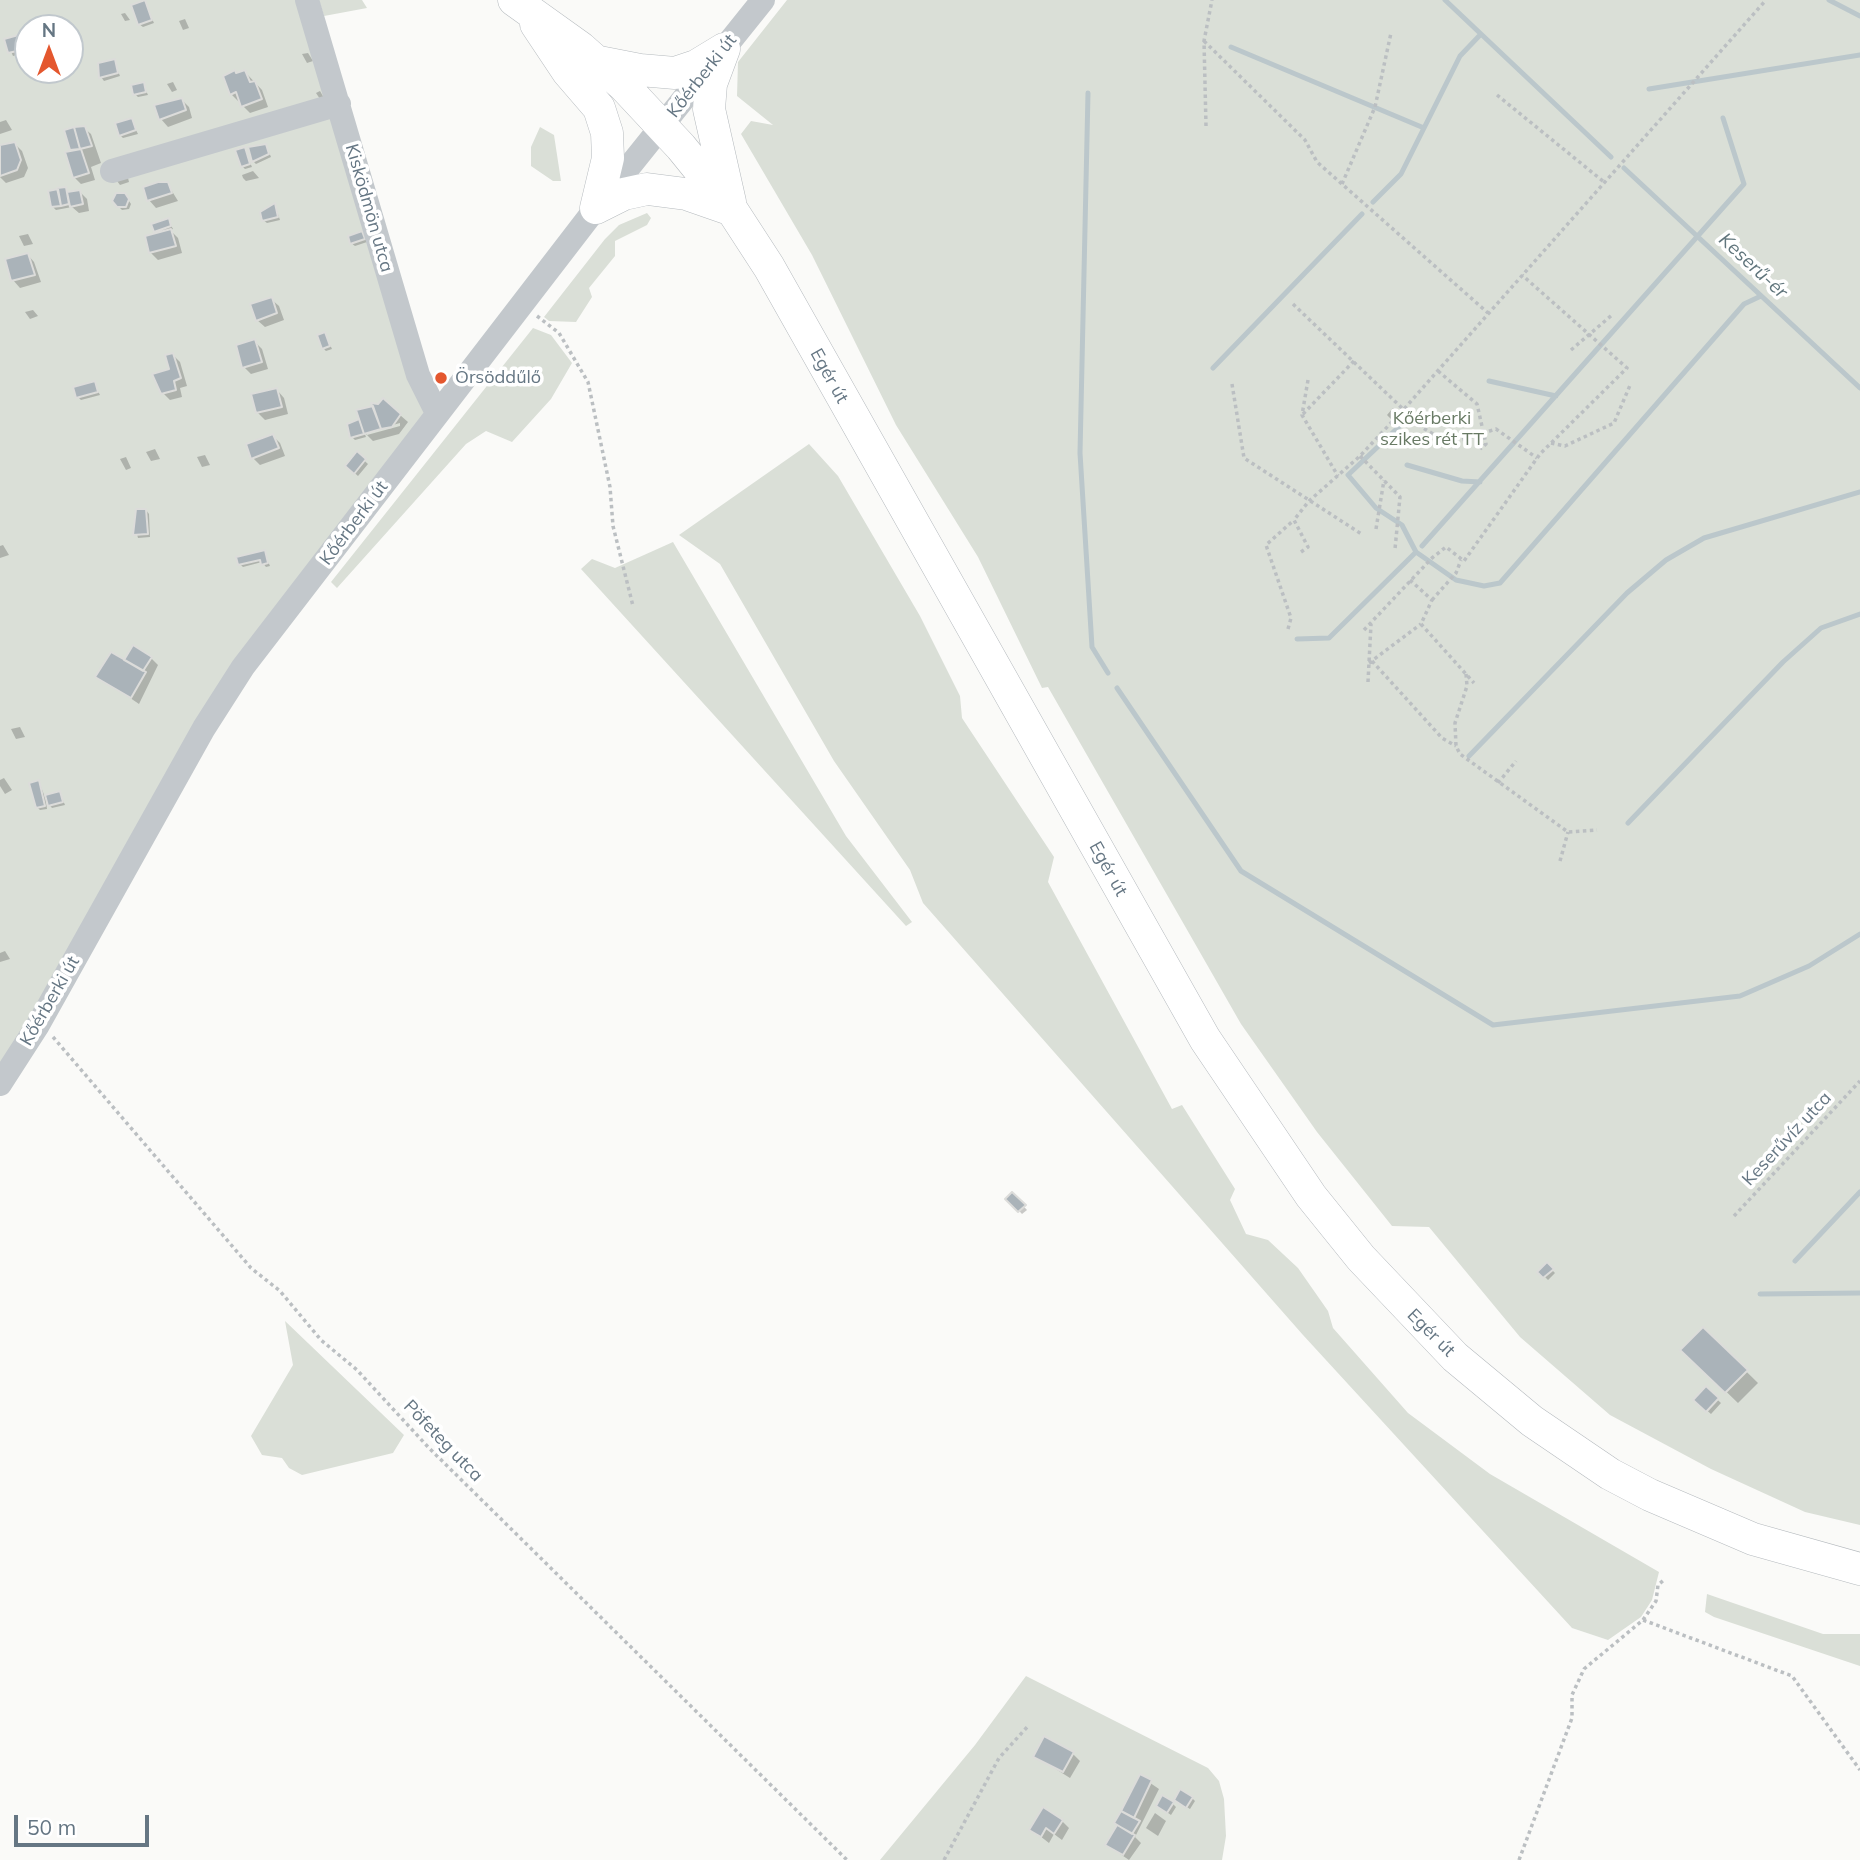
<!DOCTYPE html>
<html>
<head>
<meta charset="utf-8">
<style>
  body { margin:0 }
  #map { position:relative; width:1860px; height:1860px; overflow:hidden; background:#fafaf8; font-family:Mulish,sans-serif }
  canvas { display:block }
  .north { position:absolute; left:14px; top:14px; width:70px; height:70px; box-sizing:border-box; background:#fff; border:2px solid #c1c8cd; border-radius:50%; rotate:0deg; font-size:19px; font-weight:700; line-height:28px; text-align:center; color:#657683 }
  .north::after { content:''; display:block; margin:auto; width:24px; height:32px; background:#e4572e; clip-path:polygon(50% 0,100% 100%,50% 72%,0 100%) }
  .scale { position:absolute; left:14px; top:1815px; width:135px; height:32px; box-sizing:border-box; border:4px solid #657683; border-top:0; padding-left:9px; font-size:21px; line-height:24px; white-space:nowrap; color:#657683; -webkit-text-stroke:5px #fff; paint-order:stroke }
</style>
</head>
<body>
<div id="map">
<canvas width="1860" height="1860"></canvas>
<div class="north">N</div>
<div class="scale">50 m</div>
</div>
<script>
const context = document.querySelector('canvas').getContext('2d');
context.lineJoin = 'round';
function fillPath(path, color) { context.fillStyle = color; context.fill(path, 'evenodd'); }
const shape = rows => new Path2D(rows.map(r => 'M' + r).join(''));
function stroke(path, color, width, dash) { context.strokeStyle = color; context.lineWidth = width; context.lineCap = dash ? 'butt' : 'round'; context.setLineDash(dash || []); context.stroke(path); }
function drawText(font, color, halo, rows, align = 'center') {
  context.font = font + ' Mulish,sans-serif'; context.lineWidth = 7; context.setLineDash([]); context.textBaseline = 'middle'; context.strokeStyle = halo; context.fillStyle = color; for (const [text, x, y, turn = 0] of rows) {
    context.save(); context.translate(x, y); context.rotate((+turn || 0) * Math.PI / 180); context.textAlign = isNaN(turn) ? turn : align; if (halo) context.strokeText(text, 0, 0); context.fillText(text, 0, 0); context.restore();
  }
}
fillPath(shape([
  [0,0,307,0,437,413,290,605,0,1068],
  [28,28,70,28,70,70,28,70],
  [319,0,362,0,367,8,324,16],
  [787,0,1860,0,1860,1525,1805,1512,1711,1469,1610,1415,1520,1337,1429,1227,1392,1226,1317,1132,1241,1024,1048,687,1042,688,978,557,896,425,812,255,741,134,751,121,773,125,737,96,738,62],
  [540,127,554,135,561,181,553,181,531,166,531,147],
  [647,213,651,218,647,225,615,241,615,256,589,288,592,297,576,322,549,321,544,317,605,239,619,225],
  [533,328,551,335,572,363,551,399,512,442,486,431,466,444,337,588,331,582],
  [809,444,838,476,920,616,960,696,962,718,1054,857,1048,882,1172,1109,1182,1105,1235,1189,1230,1200,1246,1234,1268,1240,1298,1268,1328,1311,1333,1328,1408,1413,1490,1474,1659,1572,1652,1600,1641,1617,1608,1640,1572,1628,1303,1335,923,903,910,870,834,761,720,564,679,535],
  [673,542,846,836,912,922,906,926,581,569,592,559,615,568],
  [285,1321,404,1435,393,1453,302,1475,289,1468,282,1458,262,1455,251,1436,293,1365],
  [1707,1594,1823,1634,1860,1634,1860,1666,1714,1617,1705,1612],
  [1026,1676,1208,1768,1219,1781,1224,1799,1226,1836,1222,1860,880,1860,975,1745]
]), '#dadfd7');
fillPath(shape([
  [144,2,154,23,143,27,139,24],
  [125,13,130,20,125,21,121,14],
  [185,19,189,28,183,30,179,21],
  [21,36,28,52,13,56,6,40],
  [308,53,313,61,307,63,302,54],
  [114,61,120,76,104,81,101,77],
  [245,72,262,90,268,107,250,113,231,94,237,74],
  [173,82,177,90,172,92,167,84],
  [143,84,148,95,138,97,135,94],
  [320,91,324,98,320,99,316,93],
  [182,100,189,107,192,118,168,127,161,119,157,106],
  [6,120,12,130,0,134,0,122],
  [131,120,138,134,123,138,120,135],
  [84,128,91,134,101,163,91,167,95,180,81,184,74,177,74,152,71,149],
  [15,144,22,151,28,168,24,177,6,183,0,177,0,148],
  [266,145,271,157,256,164,253,161],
  [244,149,252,167,245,169,242,166],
  [253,171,259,178,246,181,243,178,242,175],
  [128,178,129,182,120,185,117,181],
  [167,183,178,201,156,208,149,200],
  [65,189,69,194,79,191,87,199,89,211,79,213,72,207,56,210,53,207],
  [127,198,131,204,129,209,122,210,118,206],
  [275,205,280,220,267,223,263,220],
  [168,220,173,229,170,230,178,238,182,253,158,260,151,253,147,238,159,234,155,231],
  [362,233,367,242,355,246,351,243],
  [28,234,33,244,24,246,19,236],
  [27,254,34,262,41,282,20,288,13,280],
  [271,299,279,306,284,320,265,327,257,320],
  [33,310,38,316,30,319,25,312],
  [325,334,332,349,326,351,323,348],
  [254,341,262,349,268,369,251,374,244,367],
  [173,355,180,362,187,386,180,388,182,397,170,400,163,393],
  [94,383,100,395,81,400,78,397],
  [277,390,284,398,288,414,265,420,257,412],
  [374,403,400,415,408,422,399,434,373,441,367,435,400,426,400,423,367,432,367,435,364,432,366,437,355,440,352,437,361,420,377,407],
  [1393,408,1400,415,1394,422,1387,415],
  [273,436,280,443,285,456,260,465,253,458],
  [155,449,160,459,151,461,146,452],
  [357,454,368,464,358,476,347,466],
  [205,455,210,465,202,467,197,457],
  [126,457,131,468,126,470,120,459],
  [146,510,149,514,150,537,138,538,134,523,138,523],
  [3,545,9,555,0,558,0,546],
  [264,552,270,566,266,567,262,562,243,567,240,564],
  [151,658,158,665,139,704,98,676,125,662],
  [20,727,25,737,16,739,11,729],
  [4,778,12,790,5,794,0,786,0,780],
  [39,782,45,797,60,793,65,805,52,808,46,801,47,809,40,810,37,807],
  [5,951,10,959,0,962,0,953],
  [1012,1194,1027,1210,1022,1214,1008,1199],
  [1547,1265,1555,1273,1548,1280,1540,1272],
  [1703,1329,1758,1383,1738,1403,1683,1350],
  [1706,1389,1721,1403,1711,1414,1695,1400],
  [1073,1754,1080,1761,1070,1778,1035,1756],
  [1140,1776,1159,1789,1135,1837,1141,1843,1129,1860,1107,1845],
  [1192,1798,1195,1801,1190,1809,1179,1802],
  [1173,1804,1176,1807,1171,1815,1158,1806],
  [1155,1813,1166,1821,1158,1836,1146,1828],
  [1062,1821,1069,1828,1062,1840,1054,1834,1049,1843,1031,1829]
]), '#0003');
stroke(shape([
  [1445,0,1611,157],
  [1829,0,1860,16],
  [1231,47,1424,128],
  [1649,89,1860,55],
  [1088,93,1080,453,1092,647,1108,673],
  [1624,168,1860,388],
  [1373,202,1401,174,1460,56,1481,34],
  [1213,368,1362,214],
  [1489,381,1556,396],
  [1405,421,1348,475,1376,508,1402,525,1416,552,1456,580,1484,586,1500,583,1744,304,1761,296],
  [1407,465,1462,481,1480,482],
  [1422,546,1744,184,1723,118],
  [1297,639,1329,638,1416,552],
  [1117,688,1241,871,1493,1025,1740,996,1809,966,1860,934],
  [1469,756,1627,593,1666,560,1704,538,1860,492],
  [1628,823,1783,662,1821,628,1860,614],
  [1795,1261,1860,1192],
  [1760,1294,1860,1293]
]), '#bbc7cb', 5);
const building = shape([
  [145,0,152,20,138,25,131,5,145,0],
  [22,34,26,49,8,53,4,39,22,34],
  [115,59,118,73,99,78,98,63,115,59],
  [235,70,236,73,245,70,250,82,255,81,262,99,241,107,236,92,230,95,223,76,235,70],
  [144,82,146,92,133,95,131,85,144,82],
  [182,98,186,110,159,120,154,105,182,98],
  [132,118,136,130,119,136,115,123,132,118],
  [85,126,92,146,80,149,74,127,85,126],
  [74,127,80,149,70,150,64,130,74,127],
  [15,142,21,160,17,170,0,176,0,145,15,142],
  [266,144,269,154,252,162,248,147,266,144],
  [245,147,250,164,241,167,235,150,245,147],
  [81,149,89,173,73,178,65,152,81,149],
  [158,182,168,182,172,193,147,201,143,187,158,182],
  [66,187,69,204,61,206,57,188,66,187],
  [58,189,61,206,51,207,48,191,58,189],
  [80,190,83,204,70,207,67,192,80,190],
  [116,193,125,193,129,199,126,207,117,207,112,201,116,193],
  [275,203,278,217,262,221,260,212,275,203],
  [169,218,171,226,154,232,151,224,169,218],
  [171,229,176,246,149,253,145,236,171,229],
  [362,231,365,239,350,244,348,236,362,231],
  [28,253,35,275,11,281,5,259,28,253],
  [272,297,277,313,256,321,250,304,272,297],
  [325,332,330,346,322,349,317,335,325,332],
  [255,339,262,362,242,368,236,345,255,339],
  [173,353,181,378,174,381,176,390,161,394,152,374,169,369,165,355,173,353],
  [95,381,98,392,76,398,73,387,95,381],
  [277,388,282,407,256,413,251,394,277,388],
  [383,398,401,414,392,427,381,429,371,403,378,404,383,398],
  [373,406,381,429,364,434,356,410,373,406],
  [359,419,364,434,350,438,347,424,359,419],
  [273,434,279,448,251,459,246,444,273,434],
  [357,451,366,459,354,474,345,466,357,451],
  [136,509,146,509,148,534,133,535,136,509],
  [265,550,268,563,261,565,260,560,238,565,236,557,265,550],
  [133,645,152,657,143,671,124,660,133,645],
  [111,652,146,672,131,698,95,677,111,652],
  [39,780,45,806,36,808,29,783,39,780],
  [60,791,63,802,48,806,45,795,60,791],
  [1012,1192,1026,1205,1018,1212,1005,1199,1012,1192],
  [1547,1262,1554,1269,1543,1278,1537,1272,1547,1262],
  [1703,1327,1748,1370,1725,1393,1680,1350,1703,1327],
  [1706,1386,1719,1398,1706,1412,1693,1400,1706,1386],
  [1044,1736,1074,1752,1063,1772,1033,1757,1044,1736],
  [1140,1774,1152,1780,1134,1818,1121,1811,1140,1774],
  [1180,1789,1193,1797,1186,1808,1174,1800,1180,1789],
  [1162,1795,1174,1802,1167,1813,1156,1806,1162,1795],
  [1043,1807,1063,1820,1054,1834,1046,1828,1041,1837,1029,1830,1043,1807],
  [1121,1811,1140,1821,1132,1834,1114,1823,1121,1811],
  [1117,1825,1135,1835,1123,1855,1105,1845,1117,1825]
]);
fillPath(building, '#aab3b9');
stroke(building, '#dcdcda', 2);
const major = shape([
  [514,0,581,48,624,86,681,147,732,210,769,267,1205,1039,1311,1196,1361,1258,1455,1357,1532,1421,1610,1474,1650,1495,1753,1539,1860,1569],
  [536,24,568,72,599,108,607,133,608,158,596,208],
  [724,49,711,84,709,109,730,202],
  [599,62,640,70,675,73,696,66,724,49],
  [596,208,624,194,647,189,686,194,732,210]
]);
stroke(major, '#b5babe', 33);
stroke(shape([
  [1204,41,1305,140,1317,162,1488,313],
  [1497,95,1604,182],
  [1206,126,1204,41,1212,0],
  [1342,184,1375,107,1391,33],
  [1293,304,1403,409],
  [537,316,559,333,588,382,610,487,613,526,633,606],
  [1571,350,1612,315],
  [1438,371,1477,404,1486,444,1480,449],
  [1308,380,1302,415,1338,476],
  [1232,384,1244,458,1363,535],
  [1303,414,1354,361],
  [1400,414,1458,449],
  [1551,443,1565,446,1614,423,1631,383],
  [1449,444,1496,429,1537,458],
  [1360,456,1400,497,1395,549],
  [1376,529,1384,480],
  [1301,552,1308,547,1294,520,1309,501,1360,456,1404,409,1766,0],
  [1410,580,1432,600,1421,624,1474,683],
  [1432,600,1456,573,1461,560],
  [1288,629,1291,618,1266,545,1294,520],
  [1364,630,1432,558,1446,547,1464,561,1540,454,1627,368,1522,275],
  [1372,661,1442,738,1456,746],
  [1369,663,1421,624],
  [1466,674,1467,686,1455,723,1456,746,1460,754,1568,832,1597,830],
  [1368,682,1371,624],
  [1498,783,1516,761],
  [1560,861,1568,832],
  [53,1037,251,1268,280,1291,321,1340,357,1370,429,1448,847,1860],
  [1734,1216,1860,1081],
  [1643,1620,1656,1601,1658,1585,1665,1579],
  [944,1860,999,1758,1029,1725],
  [1519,1860,1572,1718,1572,1695,1584,1669,1643,1620,1792,1676,1860,1770]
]), '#bbbfc2', 3.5, [3.5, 3.5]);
stroke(shape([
  [307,0,418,375,437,413],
  [112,171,339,104],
  [0,1084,38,1025,204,728,243,667,596,208,763,0]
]), '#c3c8cc', 24);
stroke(major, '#fff', 32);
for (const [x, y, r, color] of [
  [441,378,7,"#e4572e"]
]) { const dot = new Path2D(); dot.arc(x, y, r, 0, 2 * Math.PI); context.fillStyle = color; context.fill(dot); stroke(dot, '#fff', 2.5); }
drawText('18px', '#657683', '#fff', [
  ["Kőérberki út",702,76,-52],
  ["Kisködmön utca",369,208,74],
  ["Egér út",829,376,61],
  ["Kőérberki út",354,523,-53],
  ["Egér út",1108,869,61],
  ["Kőérberki út",50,1001,-60],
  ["Keserűvíz utca",1787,1139,-47],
  ["Egér út",1431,1333,45],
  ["Pöfeteg utca",443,1441,46]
]);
drawText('18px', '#657683', '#fff', [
  ["Örsöddűlő",455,378]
], 'left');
drawText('18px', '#687a64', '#fff', [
  ["Kőérberki",1432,419],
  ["szikes rét TT",1432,440]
]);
drawText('italic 19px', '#60757c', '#fff', [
  ["Keserű-ér",1753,266,43]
]);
</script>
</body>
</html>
